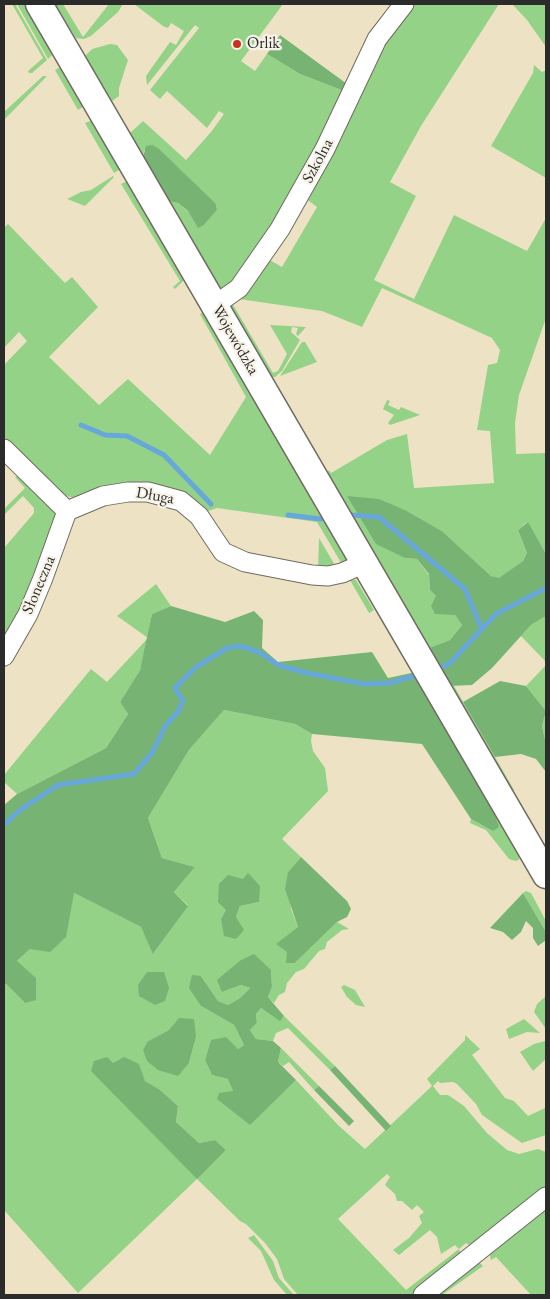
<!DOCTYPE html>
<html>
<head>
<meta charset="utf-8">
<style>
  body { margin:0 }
  #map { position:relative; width:550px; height:1299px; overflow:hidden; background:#ede3c4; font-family:"EB Garamond",serif }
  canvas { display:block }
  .frame { position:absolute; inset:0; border:5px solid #2b2b2b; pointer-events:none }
</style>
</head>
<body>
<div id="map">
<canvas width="550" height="1299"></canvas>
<div class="frame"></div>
</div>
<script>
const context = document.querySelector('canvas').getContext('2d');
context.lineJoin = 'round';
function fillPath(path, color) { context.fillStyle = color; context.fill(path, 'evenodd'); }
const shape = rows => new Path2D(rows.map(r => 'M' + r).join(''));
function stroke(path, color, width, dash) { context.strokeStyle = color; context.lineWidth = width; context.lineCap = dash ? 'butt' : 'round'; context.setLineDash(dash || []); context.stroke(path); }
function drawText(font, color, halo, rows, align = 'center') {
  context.font = font + ' "EB Garamond",serif'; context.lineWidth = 4.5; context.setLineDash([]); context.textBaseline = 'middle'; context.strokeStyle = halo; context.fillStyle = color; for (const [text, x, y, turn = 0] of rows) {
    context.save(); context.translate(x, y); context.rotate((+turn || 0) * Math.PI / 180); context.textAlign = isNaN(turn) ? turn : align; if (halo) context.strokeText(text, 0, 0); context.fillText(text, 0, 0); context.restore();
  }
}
fillPath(shape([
  [12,4,15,4,47,60,32,73,29,73,28,71,43,58],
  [17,4,27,4,55,52,48,59],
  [55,4,63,4,83,37,109,4,123,4,118,12,91,36,84,39,76,38],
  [134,4,283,4,241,61,255,71,267,54,300,74,344,91,318,147,245,273,221,293,168,201,178,203,204,225,217,210,216,204,144,150,143,157,130,133,143,121,186,160,211,132,224,114,219,111,207,128,167,91,160,99,150,90,199,28,195,25,147,85,146,76,170,42,176,45,184,31,171,23,168,28,163,26],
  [410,4,499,4,421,126,390,182,416,196,374,280,414,299,454,215,527,251,546,218,546,318,519,395,515,423,516,454,546,453,546,554,527,522,518,530,527,553,523,561,499,579,491,576,442,531,407,511,405,558,417,559,429,575,430,590,455,615,462,625,450,640,429,648,327,473,329,470,331,473,387,440,407,434,414,488,494,483,490,431,477,430,488,365,497,363,500,350,492,338,382,288,362,327,322,311,239,299,268,259,282,267,317,207,305,198,367,71],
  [512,4,546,4,546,47,527,20],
  [110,44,117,45,128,60,119,88,119,96,112,101,85,56,92,49],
  [534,65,542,72,546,70,546,178,491,146,533,73],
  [62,66,84,106,78,110,55,70],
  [43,76,47,76,4,120,4,112],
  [93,120,122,168,114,173,85,123],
  [113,176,114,177,85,206,67,199,81,192,91,190],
  [129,180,186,278,175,289,173,287,180,281,121,184],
  [8,224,65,283,72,277,98,307,49,357,99,405,128,379,210,455,246,397,200,314,205,311,350,563,343,566,317,522,217,508,203,513,183,501,81,499,56,494,4,443,4,365,27,341,19,332,4,348,4,228],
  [232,303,273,373,278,371,287,354,270,325,306,327,298,336,296,334,298,328,292,327,291,332,300,340,282,371,275,377,270,377,230,306],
  [302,342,305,342,317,362,280,376],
  [387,400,390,401,388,405,399,410,401,407,420,415,390,425,388,423,394,415,383,409],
  [19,476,61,516,36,583,4,635,4,548,34,513,34,508,23,496,4,515,4,509,25,488,15,477],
  [319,538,336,567,318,570],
  [350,580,356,580,374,610,369,613],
  [156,584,171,606,152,614,148,638,140,670,120,702,128,714,106,748,17,794,4,782,4,775,91,669,107,682,148,638,117,616],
  [546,616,546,662,521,636,531,625],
  [546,665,546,744,542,726,546,711,526,686],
  [449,686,454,686,514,790,510,792],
  [224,710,295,724,312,734,311,741,313,751,325,768,328,791,282,839,301,857,288,872,291,909,298,927,287,952,295,963,337,922,349,929,342,930,327,942,325,949,319,951,304,969,296,972,287,983,285,992,279,995,274,1003,268,997,272,987,271,970,222,992,241,985,250,988,240,998,228,1005,218,1001,201,976,201,1006,234,1025,244,1045,238,1049,211,1041,205,1060,212,1075,229,1079,233,1091,277,1098,296,1080,338,1125,365,1149,432,1086,427,1079,465,1040,465,1035,480,1049,472,1055,505,1098,514,1101,528,1116,545,1108,546,1113,546,1135,522,1143,482,1115,476,1104,457,1084,453,1082,440,1083,438,1081,433,1086,440,1095,448,1095,464,1106,487,1133,507,1150,519,1154,538,1149,546,1152,546,1187,474,1248,466,1243,459,1249,462,1257,411,1295,298,1295,284,1279,277,1259,265,1243,246,1224,240,1221,197,1179,78,1293,4,1210,4,985,6,984,25,1003,17,961,30,949,74,893,141,927,154,953,188,905,174,892,195,867,162,858,148,818,189,750],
  [248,874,259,902,240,906,236,917,221,919],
  [169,1030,196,1037,189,1063,148,1041],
  [124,1057,145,1081,159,1089,178,1106,176,1122,199,1143,215,1140,226,1150,197,1178],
  [387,1174,390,1177,385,1185,395,1194,397,1201,402,1201,412,1210,417,1205,424,1212,419,1216,422,1223,409,1238,393,1250,399,1255,430,1230,437,1237,441,1254,455,1245,459,1249,406,1290,338,1219],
  [488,795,506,828,519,856,519,860,515,861,509,859,486,830,470,823,471,819,493,831],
  [526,891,531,893,546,921,546,932,523,893],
  [344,985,355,990,365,1007,356,1005,347,997,341,987],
  [545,997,546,998,546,1029,534,1012,537,1004],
  [261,1008,280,1020,284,1016,335,1066,330,1070,288,1028,276,1033,273,1041,256,1039,250,1030,257,1023,256,1014],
  [524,1019,540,1033,527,1032,509,1039,506,1029],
  [545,1041,546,1059,533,1071,520,1052,534,1044],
  [281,1048,319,1086,314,1090,289,1062,283,1066,278,1062],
  [546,1207,546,1295,531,1295,496,1257,491,1260,490,1256,492,1250],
  [254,1235,273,1261,279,1278,294,1295,287,1295,274,1280,261,1251,248,1238],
  [479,1262,483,1266,442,1295,432,1295,476,1263]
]), '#94d288');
fillPath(shape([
  [280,35,347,84,344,91,300,74,267,54],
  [152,145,159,149,216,204,217,210,204,225,198,228,188,211,178,203,168,201,143,157,146,146],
  [347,496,379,499,407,511,442,531,491,576,499,578,523,561,527,553,518,530,528,522,546,554,546,616,531,625,492,668,472,685,449,686,429,648,450,640,462,625,455,615,435,614,431,606,436,596,430,590,429,574,417,559,405,558,376,544],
  [171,606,225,622,254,611,263,620,262,648,278,662,372,652,388,678,416,672,488,795,499,827,493,831,471,819,422,744,312,734,295,724,224,710,189,750,148,818,162,858,195,867,174,892,188,906,153,954,141,927,74,893,66,937,50,952,30,949,17,961,36,978,36,1000,25,1003,6,984,4,985,4,805,17,794,106,748,128,714,120,702,140,670,152,614],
  [500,681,526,686,546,711,542,726,546,744,546,772,536,759,521,754,495,757,463,702],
  [301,857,347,901,351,909,347,917,337,922,295,963,286,963,287,952,276,944,298,927,285,889,288,872],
  [248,873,260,886,259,902,240,906,236,917,244,930,236,939,224,936,221,919,226,910,218,902,219,884,228,875,243,879],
  [523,893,546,932,546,940,538,946,533,938,533,928,526,921,521,932,512,940,503,932,490,928],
  [254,954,271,970,272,987,268,997,284,1016,280,1021,261,1008,256,1014,257,1023,250,1030,256,1039,273,1041,281,1048,278,1062,296,1080,250,1125,217,1099,219,1093,233,1091,228,1079,212,1075,205,1060,211,1040,226,1037,238,1049,244,1045,234,1025,201,1006,189,988,192,975,201,976,218,1001,228,1005,240,998,250,988,241,985,222,992,217,980,241,960],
  [147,972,164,972,169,988,165,1001,155,1005,139,996,138,985],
  [179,1018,194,1019,196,1037,189,1063,178,1076,158,1070,147,1061,143,1050,148,1041,169,1030],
  [107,1057,113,1063,124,1057,139,1064,145,1081,159,1089,178,1106,176,1122,199,1143,215,1140,226,1150,197,1179,91,1071,94,1061],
  [335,1066,391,1126,386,1131,330,1070],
  [319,1086,354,1121,349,1126,314,1090]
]), '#77b474');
stroke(shape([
  [81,425,105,435,127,436,164,455,211,504],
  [288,515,321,519],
  [352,515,379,517,465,589,481,627],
  [442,667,450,663,496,614,546,588],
  [4,825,20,810,58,785,134,774,152,753,166,725,178,712,183,701,175,688,196,667,227,648,240,646,259,652,278,665,307,673,364,684,390,683,418,675]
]), '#68a7da', 5);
const minor = shape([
  [215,305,239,288,280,229,325,149,377,39,404,4],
  [4,449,67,511],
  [67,511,103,496,128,492,148,492,181,501,199,516,223,552,245,562,312,575,328,576,342,573,365,563],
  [4,656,28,614,43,578,67,511],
  [423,1295,546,1197]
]);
const secondary = shape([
  [39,4,546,875]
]);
stroke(minor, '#6f6b61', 21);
stroke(secondary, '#6f6b61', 29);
stroke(minor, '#fff', 19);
stroke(secondary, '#fff', 26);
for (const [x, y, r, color] of [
  [237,44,5,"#c8321e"]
]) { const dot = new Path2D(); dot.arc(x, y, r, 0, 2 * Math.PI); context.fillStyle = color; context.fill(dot); stroke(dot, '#f7f3e8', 2); }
drawText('16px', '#2b2b2b', '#f7f3e8', [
  ["Orlik",247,44]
], 'left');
drawText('16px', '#2b2b2b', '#f7f3e8', [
  ["Szkolna",318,161,-62],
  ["Wojewódzka",235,340,60],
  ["Długa",155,496,10],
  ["Słoneczna",39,585,-67]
]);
</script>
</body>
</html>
